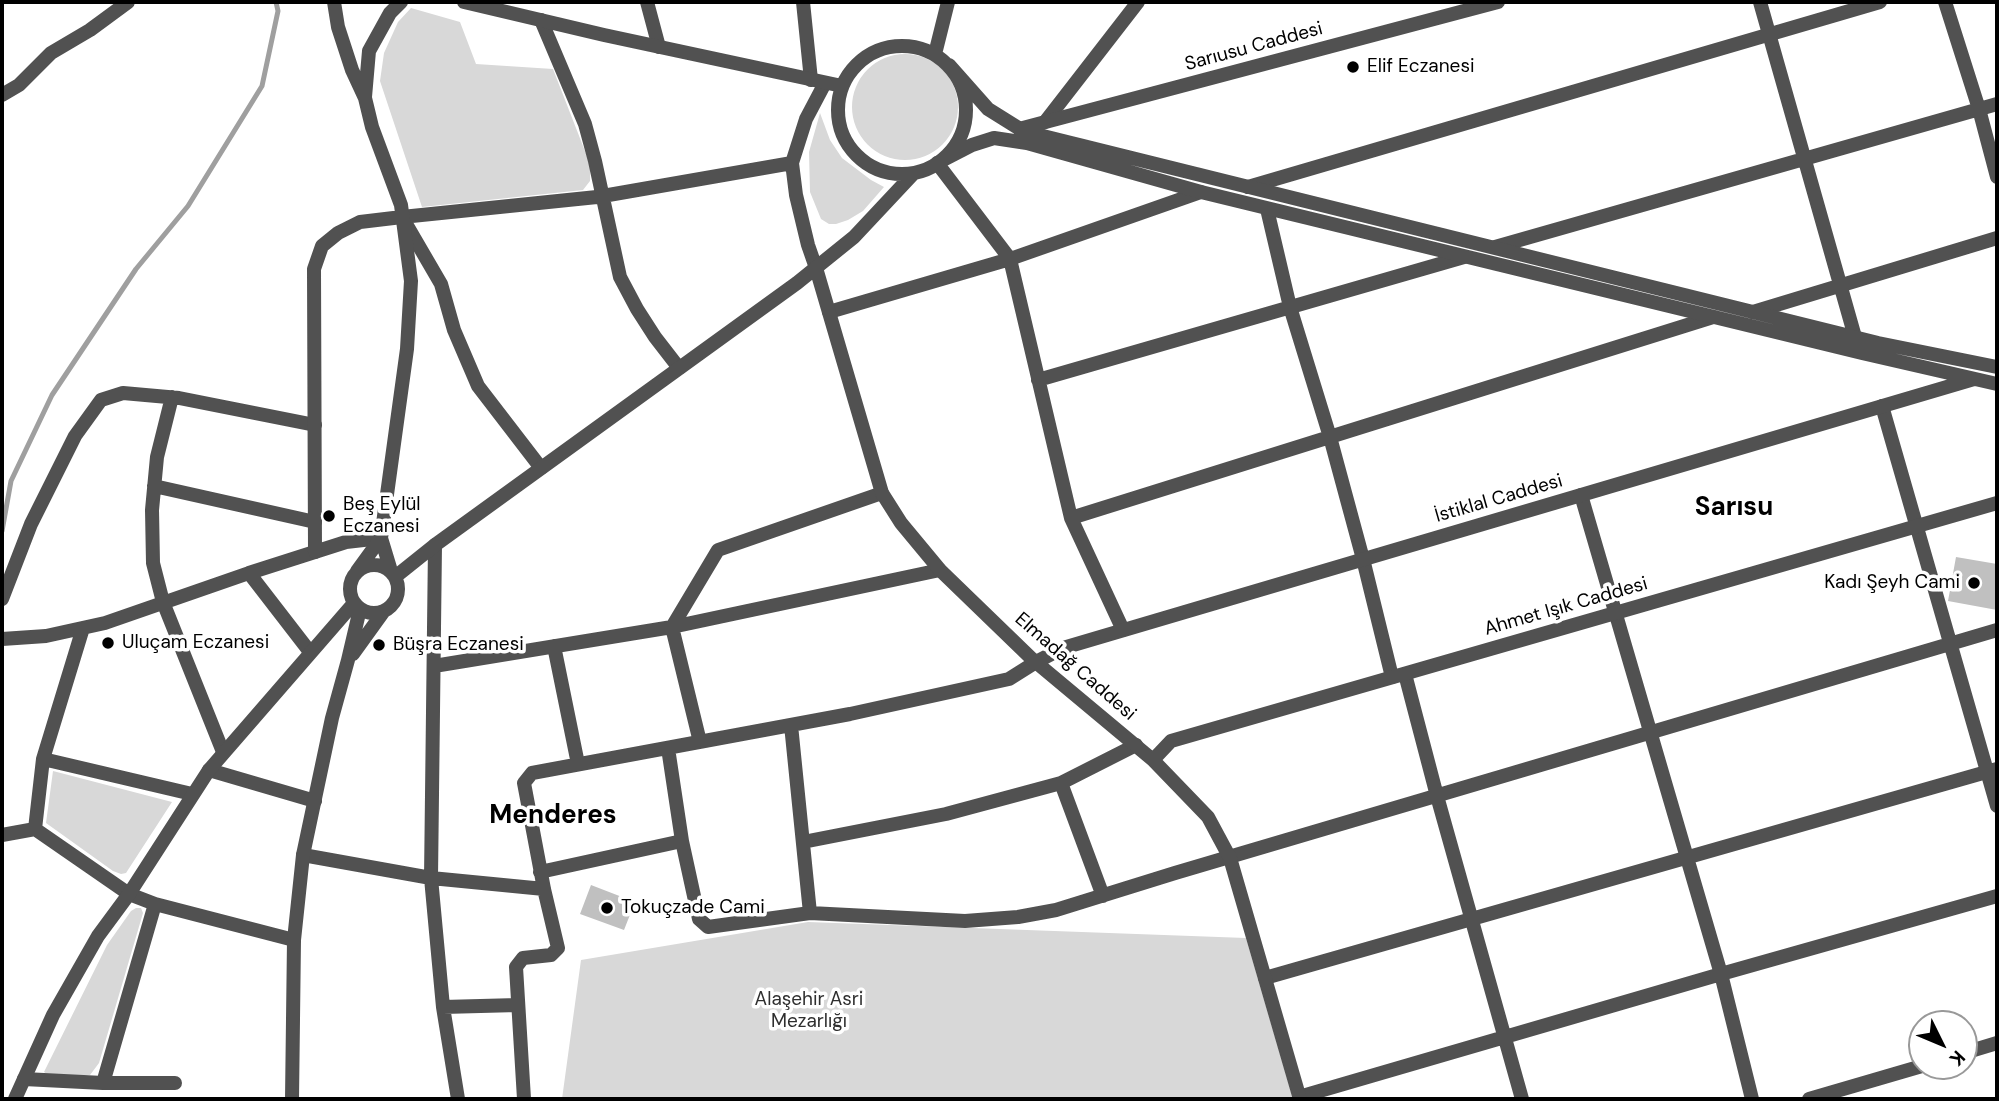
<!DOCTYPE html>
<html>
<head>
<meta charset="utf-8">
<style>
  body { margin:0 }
  #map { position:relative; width:1999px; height:1101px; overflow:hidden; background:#fff; font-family:"DM Sans",sans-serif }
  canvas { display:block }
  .frame { position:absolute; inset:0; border:4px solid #000; pointer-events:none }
  .north { position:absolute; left:1908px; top:1010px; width:70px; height:70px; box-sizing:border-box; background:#fff; border:2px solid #999; border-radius:50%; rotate:133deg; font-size:19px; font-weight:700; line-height:28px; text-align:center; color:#000 }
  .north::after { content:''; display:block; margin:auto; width:24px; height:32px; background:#000; clip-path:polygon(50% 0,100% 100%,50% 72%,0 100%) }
</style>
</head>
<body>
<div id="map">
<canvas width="1999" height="1101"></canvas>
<div class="frame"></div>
<div class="north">K</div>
</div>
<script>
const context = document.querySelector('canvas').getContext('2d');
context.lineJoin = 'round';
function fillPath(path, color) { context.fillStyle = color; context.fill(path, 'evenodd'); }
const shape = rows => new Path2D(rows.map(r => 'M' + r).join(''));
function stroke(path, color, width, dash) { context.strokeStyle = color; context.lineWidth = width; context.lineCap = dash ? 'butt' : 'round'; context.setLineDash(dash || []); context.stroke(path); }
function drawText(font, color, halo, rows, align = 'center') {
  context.font = font + ' "DM Sans",sans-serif'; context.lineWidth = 7; context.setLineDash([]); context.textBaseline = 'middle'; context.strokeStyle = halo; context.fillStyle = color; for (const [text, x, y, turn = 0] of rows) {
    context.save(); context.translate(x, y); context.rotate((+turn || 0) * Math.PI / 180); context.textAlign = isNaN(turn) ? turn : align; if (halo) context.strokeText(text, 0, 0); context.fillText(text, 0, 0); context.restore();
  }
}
fillPath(shape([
  [411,8,460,22,476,64,553,69,590,164,590,181,583,190,422,207,380,81,384,53,398,22],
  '852 107a53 53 0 1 1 106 0a53 53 0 1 1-106 0Z',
  [820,113,830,140,842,158,871,180,884,187,863,211,848,220,836,224,829,224,821,219,810,192,809,152],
  [53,771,172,802,126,873,121,874,113,871,46,823],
  [136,908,141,908,143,913,99,1063,90,1075,55,1077,48,1075,44,1072,107,945,131,911],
  [808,922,1246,938,1293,1099,562,1099,581,960]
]), '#d8d8d8');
stroke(shape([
  [2,531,11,481,52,395,136,269,188,206,262,86,278,11,276,2]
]), '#9f9f9f', 5);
fillPath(shape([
  [1956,557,1997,564,1997,610,1948,601],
  [591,885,635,902,624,930,580,914]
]), '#c0c0c0');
stroke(shape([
  [647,2,659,47],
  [803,2,811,80],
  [1760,2,1855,337],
  [1945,2,1979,109,1997,177],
  [541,20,585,124,595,161,620,277,637,309,655,337,679,368],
  [2,95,19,85,51,53,90,30,128,2],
  [1045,122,1138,2],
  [937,163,1010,259,1071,518,1123,630],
  [1248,187,1880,2],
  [1267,209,1290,307,1330,437,1363,559,1392,677],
  [1495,247,1997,104],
  [816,268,808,245,796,195,792,163,806,119,825,83],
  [829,312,1010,259,1201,192],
  [1753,312,1997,238],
  [1038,380,1464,257],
  [172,397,157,457,152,510,153,563,163,602,223,752],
  [1882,406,1997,806],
  [541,468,478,386,454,330,441,284,402,217,597,197,792,163],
  [154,486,315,522],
  [1581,495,1721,974,1752,1099],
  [1071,518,1713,317],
  [435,545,431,878,443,1007,458,1099],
  [249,573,310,652],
  [2,599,31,524,75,436,101,400,123,393,179,398,315,425],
  [83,628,43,759,35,829,129,894,155,904,294,940],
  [2,639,46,636,105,623,249,573,346,542,381,538],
  [554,646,578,764],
  [434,666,672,627,940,570],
  [1405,674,1437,796,1522,1099],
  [791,725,810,913],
  [700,742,672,627,718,550,882,493],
  [668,748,682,841,699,919,708,927,810,913,965,921,1018,917,1056,910,1175,873,1997,630],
  [43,759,192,794],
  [209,770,315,801],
  [1061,783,1103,896],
  [2,835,35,829],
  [803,842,946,814,1061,783,1136,745],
  [303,855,431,878,544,889],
  [540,872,682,841],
  [1265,978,1997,769],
  [443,1007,518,1005],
  [1964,1053,1997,1043],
  [24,1079,103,1083,175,1083],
  [103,1083,155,904],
  [1299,1097,1721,974,1997,896],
  [524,1099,516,967,523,958,551,955,558,948,544,889,524,783,532,773,850,714,1009,679,1036,662],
  [1809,1099,1922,1066]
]), '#515151', 14);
stroke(shape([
  [334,2,338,27,352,70,365,98,372,127,401,205,411,281,407,349,381,538,391,571],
  [464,2,604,35,842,86],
  '838 110a64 64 0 1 1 128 0a64 64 0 1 1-128 0Z',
  [935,54,948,2],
  [949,65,988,109,1020,129,1039,135,1878,343,1997,367],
  [365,97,369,51,390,13,401,2],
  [1019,129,1498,2],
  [941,161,972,145,994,138,1027,143,1201,192,1862,353,1997,384],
  [816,268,882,493,901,523,940,570,1032,659,1153,760,1208,817,1230,858,1300,1099],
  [315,552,314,269,322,246,338,233,360,222,402,217],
  '350 589a24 24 0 1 1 48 0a24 24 0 1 1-48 0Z',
  [357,571,381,538],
  [395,577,435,545,797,283,854,237,914,173],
  [353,654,384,611],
  [1036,662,1063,648,1974,379],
  [1153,760,1171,741,1997,503],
  [15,1099,53,1015,98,936,129,894,209,770,354,603],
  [292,1099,294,940,303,855,332,718,348,660,360,609]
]), '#515151', 14);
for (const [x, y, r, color] of [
  [1353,67,7,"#000"],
  [329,516,7,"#000"],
  [1974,583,7,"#000"],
  [108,643,7,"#000"],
  [379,645,7,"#000"],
  [607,908,7,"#000"]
]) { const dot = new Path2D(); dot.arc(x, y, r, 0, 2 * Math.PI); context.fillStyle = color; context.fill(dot); stroke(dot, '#fff', 2.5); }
drawText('19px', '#000', '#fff', [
  ["Sarıusu Caddesi",1254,47,-15],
  ["İstiklal Caddesi",1499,499,-16],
  ["Ahmet Işık Caddesi",1566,607,-16],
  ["Elmadağ Caddesi",1075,667,41]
]);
drawText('19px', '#000', '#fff', [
  ["Elif Eczanesi",1367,67],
  ["Beş Eylül",343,505],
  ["Eczanesi",343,527],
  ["Kadı Şeyh Cami",1960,583,"right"],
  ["Uluçam Eczanesi",122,643],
  ["Büşra Eczanesi",393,645],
  ["Tokuçzade Cami",621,908]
], 'left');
drawText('19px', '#2f2f2f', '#fff', [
  ["Alaşehir Asri",809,1000],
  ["Mezarlığı",809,1022]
]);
drawText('bold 26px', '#000', '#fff', [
  ["Sarısu",1734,508],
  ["Menderes",553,816]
]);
</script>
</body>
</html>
